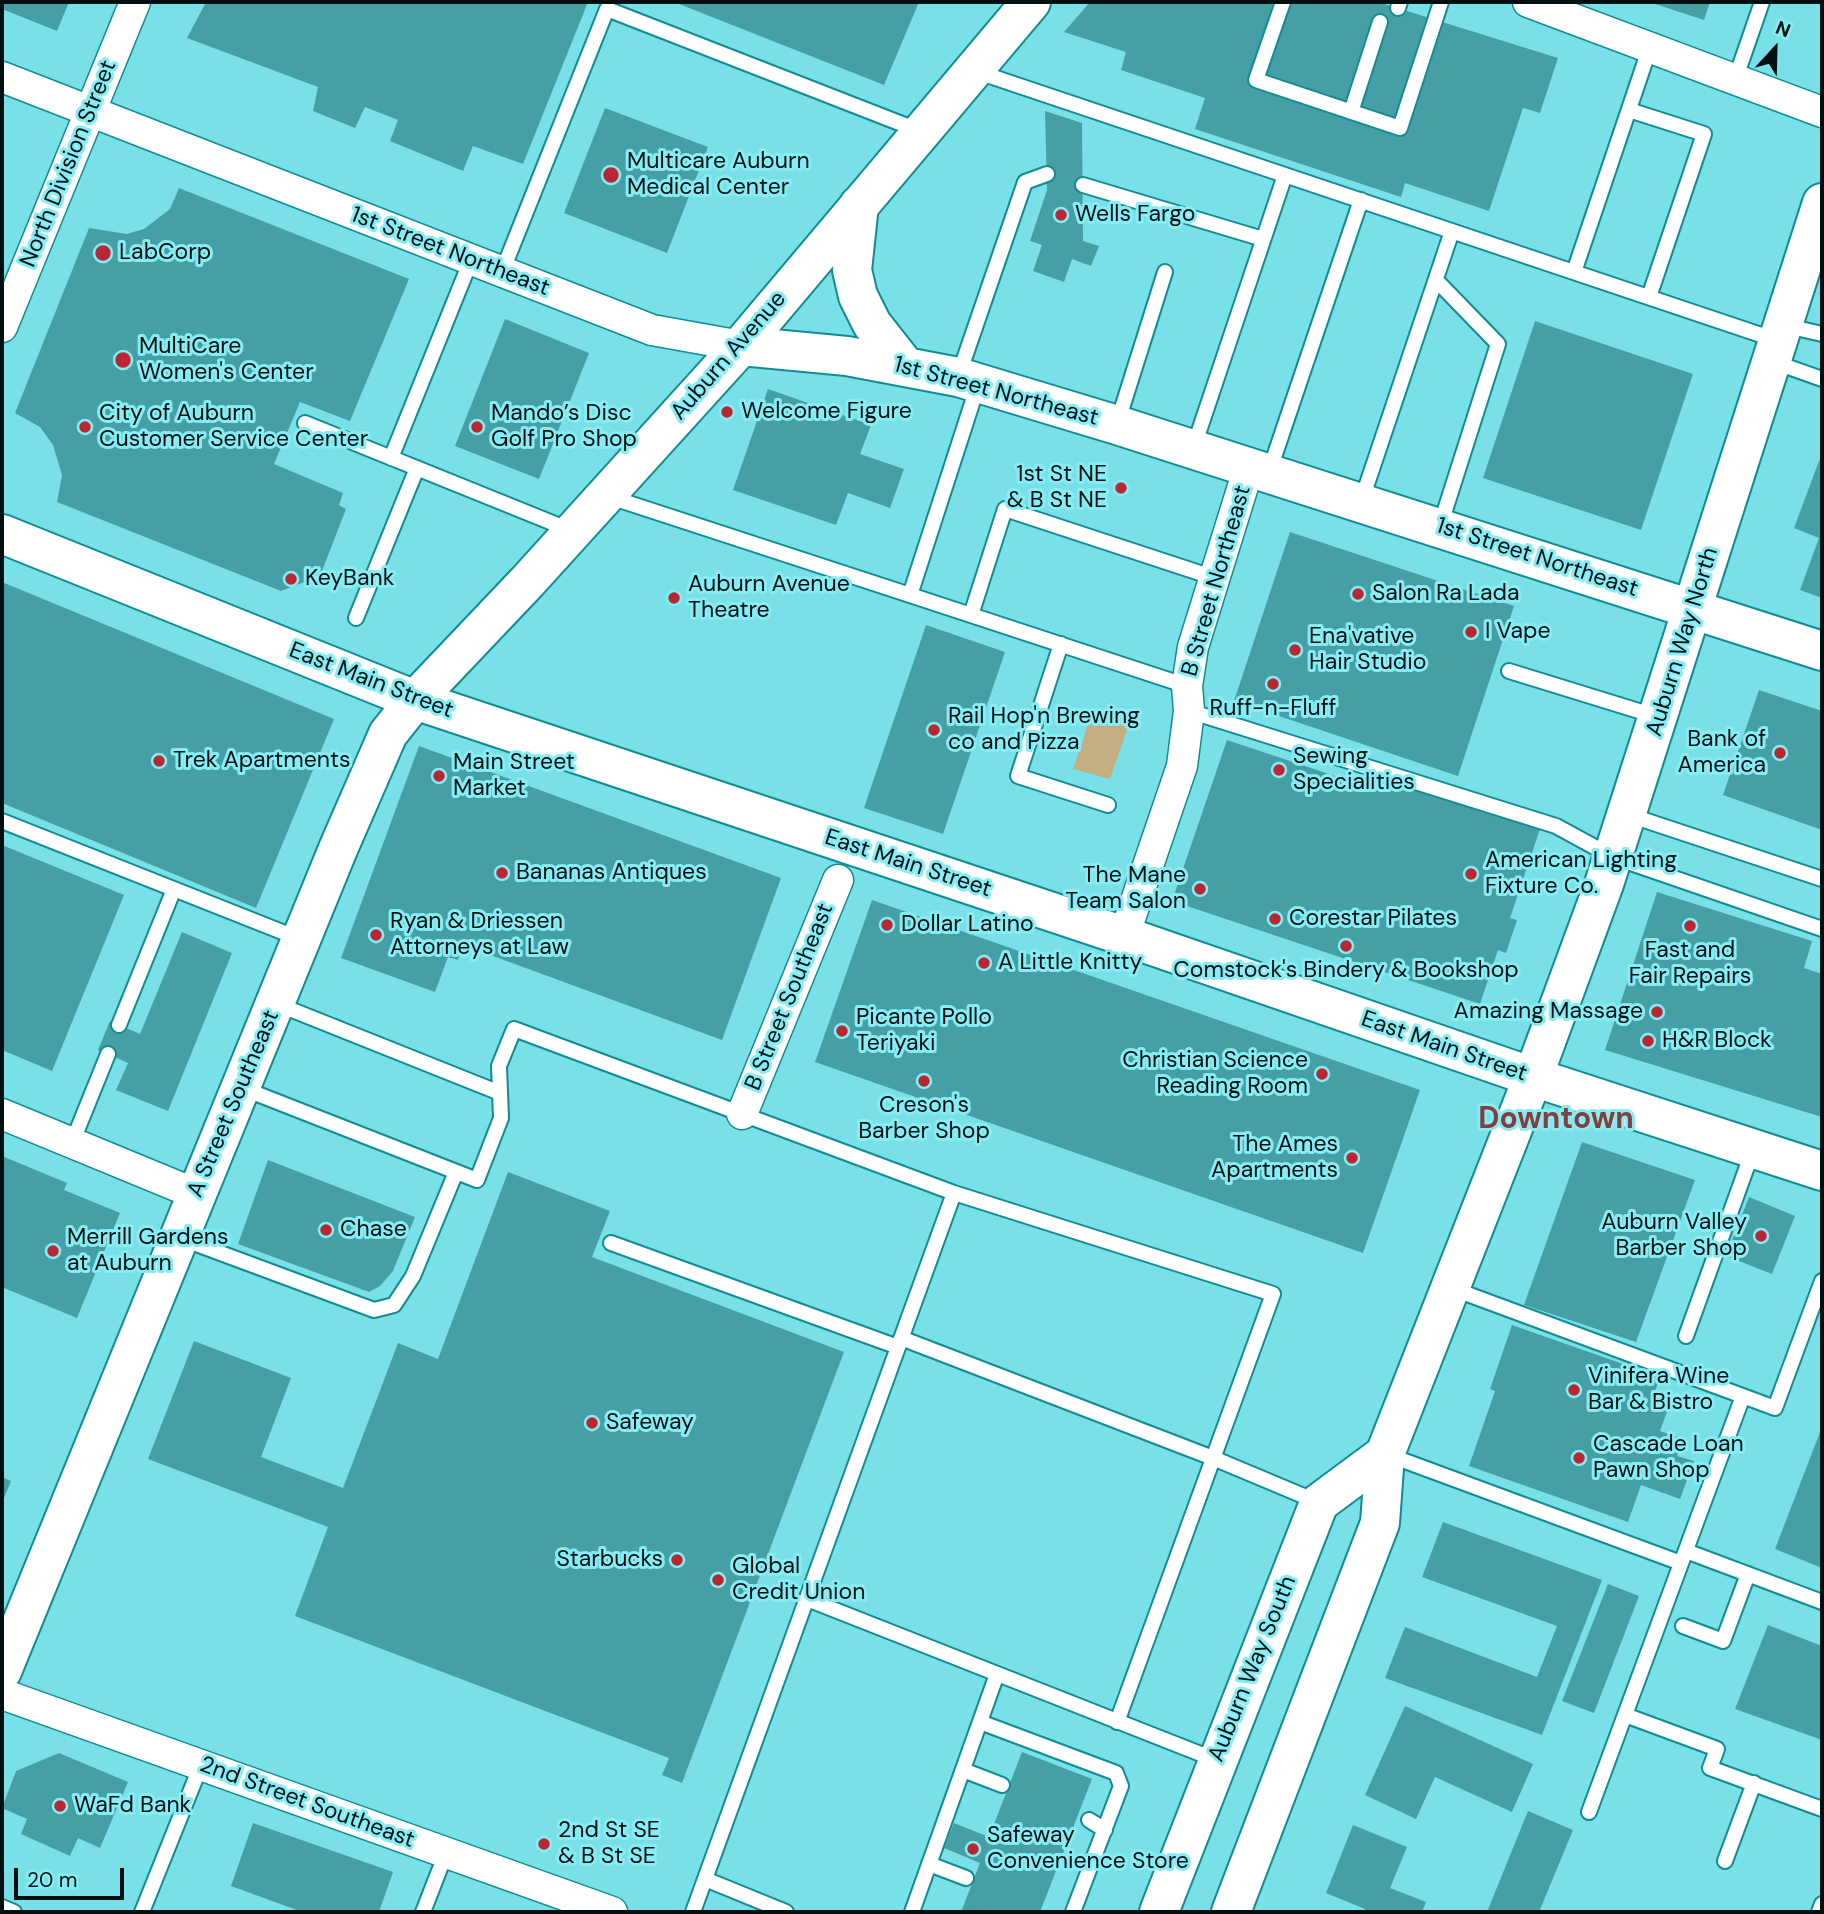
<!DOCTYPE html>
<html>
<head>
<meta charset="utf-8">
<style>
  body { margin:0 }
  #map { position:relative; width:1824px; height:1914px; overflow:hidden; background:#79e0e8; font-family:"DM Sans",sans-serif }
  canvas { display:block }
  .frame { position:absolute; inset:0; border:4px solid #000f10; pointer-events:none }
  .north { position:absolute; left:1740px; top:14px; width:70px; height:70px; -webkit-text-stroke:5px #86edf5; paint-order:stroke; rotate:22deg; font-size:19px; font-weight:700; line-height:28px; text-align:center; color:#000f10 }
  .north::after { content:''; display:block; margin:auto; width:24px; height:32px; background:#000f10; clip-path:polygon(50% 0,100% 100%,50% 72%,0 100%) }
  .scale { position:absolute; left:14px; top:1868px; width:110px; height:32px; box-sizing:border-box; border:4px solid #000f10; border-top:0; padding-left:9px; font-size:21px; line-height:24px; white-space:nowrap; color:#000f10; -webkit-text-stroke:5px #86edf5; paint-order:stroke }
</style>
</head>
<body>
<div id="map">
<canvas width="1824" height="1914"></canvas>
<div class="frame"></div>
<div class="north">N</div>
<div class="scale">20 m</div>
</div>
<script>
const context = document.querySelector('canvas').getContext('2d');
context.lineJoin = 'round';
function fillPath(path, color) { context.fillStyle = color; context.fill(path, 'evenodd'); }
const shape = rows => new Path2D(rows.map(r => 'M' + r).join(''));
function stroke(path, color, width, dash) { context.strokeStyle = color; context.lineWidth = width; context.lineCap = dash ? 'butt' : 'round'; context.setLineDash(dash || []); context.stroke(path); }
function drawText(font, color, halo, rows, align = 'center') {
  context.font = font + ' "DM Sans",sans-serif'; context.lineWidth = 6; context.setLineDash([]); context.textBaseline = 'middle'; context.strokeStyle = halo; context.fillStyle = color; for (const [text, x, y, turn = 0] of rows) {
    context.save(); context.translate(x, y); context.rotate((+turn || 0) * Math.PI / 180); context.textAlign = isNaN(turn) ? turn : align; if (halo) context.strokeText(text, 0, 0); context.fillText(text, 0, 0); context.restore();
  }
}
fillPath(shape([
  [1093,710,1130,721,1110,779,1073,769]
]), '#c5ad82');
fillPath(shape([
  [2,2,69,2,57,31,2,9],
  [206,2,588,2,523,164,473,146,463,171,390,141,398,120,365,107,355,128,313,111,318,87,187,38],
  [680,2,919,2,884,85,679,4],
  [1090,2,1378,2,1558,58,1540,113,1523,108,1489,211,1405,183,1401,197,1195,129,1205,98,1121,70,1126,52,1064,32],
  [1649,2,1710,2,1704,20],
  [605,108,708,147,667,253,564,213],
  [1045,111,1082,123,1083,241,1099,246,1091,266,1072,259,1064,282,1033,271,1042,245,1030,241,1047,190],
  [179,188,409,279,350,421,300,402,274,464,343,493,339,505,346,509,320,576,281,591,57,502,62,475,53,445,40,427,15,413,89,228,127,234,144,229,170,209],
  [505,319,589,353,539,479,455,446],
  [1535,321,1693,374,1641,530,1483,478],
  [768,389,871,425,860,454,904,469,890,508,848,493,836,525,733,490],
  [1822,453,1822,598,1800,590,1819,538,1794,528],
  [1290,532,1514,606,1458,776,1234,701],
  [2,582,334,719,256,908,2,803],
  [926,625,1005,652,943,834,864,808],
  [1759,690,1822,711,1822,830,1723,795],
  [1227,740,1377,790,1382,777,1540,829,1510,918,1517,920,1506,953,1498,950,1480,1004,1172,901],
  [419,746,781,878,722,1040,463,945,458,960,448,957,435,992,341,958],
  [2,845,124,895,52,1071,2,1050],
  [1657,892,1812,941,1804,968,1822,974,1822,1117,1605,1050],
  [872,900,1420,1090,1363,1253,815,1062],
  [182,932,232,953,168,1111,116,1090,128,1063,98,1050,110,1021,140,1034],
  [1582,1142,1695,1180,1636,1342,1524,1305],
  [2,1156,67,1183,64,1190,120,1213,77,1318,4,1288,2,1294],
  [268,1160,415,1217,393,1271,380,1286,369,1292,238,1244],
  [508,1172,610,1211,592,1257,844,1352,682,1783,662,1775,669,1758,295,1616,328,1527,148,1459,194,1341,291,1378,261,1457,343,1488,398,1343,438,1359],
  [1749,1197,1795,1216,1772,1274,1726,1256],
  [1512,1325,1660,1377,1651,1403,1668,1409,1660,1431,1683,1439,1677,1456,1694,1461,1680,1499,1641,1485,1628,1522,1469,1466,1495,1391,1490,1389],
  [1822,1427,1822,1568,1775,1549],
  [2,1477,11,1481,2,1503],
  [1443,1522,1602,1580,1542,1735,1385,1678,1405,1627,1537,1677,1557,1626,1422,1577],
  [1608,1584,1639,1596,1594,1713,1562,1701],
  [1768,1625,1822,1646,1822,1740,1735,1709],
  [1405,1706,1533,1764,1512,1812,1435,1777,1416,1819,1365,1795],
  [1022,1752,1092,1779,1040,1912,961,1912,980,1863,944,1848,954,1823,989,1837],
  [59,1753,128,1782,100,1848,78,1838,70,1856,21,1834,27,1819,2,1808,16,1771],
  [1528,1811,1573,1830,1539,1912,1487,1912],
  [253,1823,393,1872,379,1912,302,1912,231,1886],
  [1353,1825,1407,1847,1390,1888,1426,1902,1422,1912,1364,1912,1365,1909,1326,1893]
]), '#479fa6');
const lane = shape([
  [1283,2,1256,80,1400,128,1441,2],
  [1398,8,1400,2],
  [975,71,1776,340],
  [1735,80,1762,2],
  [1629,110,1704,134,1649,297],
  [1351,112,1380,22],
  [1083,185,1263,239],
  [502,272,607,9,920,131],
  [1574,272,1650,47],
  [1436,280,1498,344,1440,526],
  [1783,325,1822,334],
  [1774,362,1822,379],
  [958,377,1025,182,1047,174],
  [305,423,570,530],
  [1117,424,1165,272],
  [1193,449,1285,175],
  [391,458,471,260],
  [1269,472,1361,200],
  [607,496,910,595,978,385],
  [1361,502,1452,231],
  [910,595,1187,686],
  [971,615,1005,509,1215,578],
  [356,618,417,468],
  [1061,644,1018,776,1108,805],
  [1509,671,1655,716],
  [1189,711,1556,826,1613,857,1822,929],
  [1629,815,1822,879],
  [2,821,300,939],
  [277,1004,500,1093],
  [119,1025,174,889],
  [242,1088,477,1180,501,1118,499,1066,514,1029,954,1193,1273,1294,1117,1722],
  [72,1143,108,1054],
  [180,1238,374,1310,394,1305,413,1276,456,1172],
  [611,1243,898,1347],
  [1451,1288,1775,1408,1822,1281],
  [1686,1336,1753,1150],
  [901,1338,1213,1458,1318,1502],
  [1386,1454,1681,1563],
  [1686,1551,1822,1602],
  [807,1599,1216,1760],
  [1683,1626,1723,1641,1748,1574],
  [1625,1715,1717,1749,1710,1768,1822,1809],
  [980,1722,1116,1773,1121,1786,1073,1912],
  [963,1770,1002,1785],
  [1589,1812,1743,1396],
  [1089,1820,1105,1830],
  [1725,1861,1754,1783],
  [929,1864,966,1878],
  [705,1879,786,1912],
  [2,1907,14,1912],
  [142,1912,201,1765],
  [423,1912,446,1853],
  [693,1912,954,1193],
  [912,1912,997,1674],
  [1819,1912,1822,1904]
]);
const street = shape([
  [1528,2,1822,112],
  [2,77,652,330,741,346],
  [2,327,135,2],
  [1124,936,1182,766,1189,711,1187,686,1193,647,1249,467],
  [2,1114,196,1194],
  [742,1114,838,880],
  [2,1694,612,1912]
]);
const secondary = shape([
  [859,205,852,270,858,296,872,324,905,366],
  [741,346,847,356,958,377,1117,425,1822,651],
  [2,534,415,700,1124,936,1533,1077,1822,1171],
  [2,1671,338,849,388,734,415,700,528,581,741,346,1031,2],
  [1159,1912,1319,1503,1385,1454],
  [1231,1912,1380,1523,1385,1454,1533,1077,1604,884,1822,203]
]);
stroke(lane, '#0f8c94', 18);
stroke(street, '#0f8c94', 33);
stroke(secondary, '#0f8c94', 42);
stroke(lane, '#fff', 14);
stroke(street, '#fff', 30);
stroke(secondary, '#fff', 38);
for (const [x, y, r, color] of [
  [611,175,9,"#b82734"],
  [1061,215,7,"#b82734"],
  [103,253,9,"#b82734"],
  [123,360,9,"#b82734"],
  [727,412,7,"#b82734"],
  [85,427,7,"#b82734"],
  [477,427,7,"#b82734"],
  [1121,488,7,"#b82734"],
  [291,579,7,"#b82734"],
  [1358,594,7,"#b82734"],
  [674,598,7,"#b82734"],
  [1471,632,7,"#b82734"],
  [1295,650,7,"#b82734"],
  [1273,684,7,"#b82734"],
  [934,730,7,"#b82734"],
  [1780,753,7,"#b82734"],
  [159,761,7,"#b82734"],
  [1279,770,7,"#b82734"],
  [439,776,7,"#b82734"],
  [502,873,7,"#b82734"],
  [1471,874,7,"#b82734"],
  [1200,889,7,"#b82734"],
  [1275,919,7,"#b82734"],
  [887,925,7,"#b82734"],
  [1690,926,7,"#b82734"],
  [376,935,7,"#b82734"],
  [1346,946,7,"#b82734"],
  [984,963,7,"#b82734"],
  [1657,1012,7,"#b82734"],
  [842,1031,7,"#b82734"],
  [1648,1041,7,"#b82734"],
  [1322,1074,7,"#b82734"],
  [924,1081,7,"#b82734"],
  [1352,1158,7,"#b82734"],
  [326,1230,7,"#b82734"],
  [1761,1236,7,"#b82734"],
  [53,1251,7,"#b82734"],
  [1574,1390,7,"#b82734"],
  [592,1423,7,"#b82734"],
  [1579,1458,7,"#b82734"],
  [677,1560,7,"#b82734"],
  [718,1580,7,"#b82734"],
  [60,1806,7,"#b82734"],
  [544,1844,7,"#b82734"],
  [973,1849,7,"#b82734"]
]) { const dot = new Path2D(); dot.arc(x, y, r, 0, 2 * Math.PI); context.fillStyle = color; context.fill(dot); stroke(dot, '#86edf5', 2.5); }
drawText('23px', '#000f10', '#86edf5', [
  ["Multicare Auburn",627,162],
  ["Medical Center",627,188],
  ["Wells Fargo",1075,215],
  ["LabCorp",119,253],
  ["MultiCare",139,347],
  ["Women's Center",139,373],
  ["Welcome Figure",741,412],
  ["City of Auburn",99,414],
  ["Customer Service Center",99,440],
  ["Mando’s Disc",491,414],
  ["Golf Pro Shop",491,440],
  ["1st St NE",1107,475,"right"],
  ["& B St NE",1107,501,"right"],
  ["KeyBank",305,579],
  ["Auburn Avenue",688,585],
  ["Theatre",688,611],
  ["Salon Ra Lada",1372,594],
  ["I Vape",1485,632],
  ["Ena'vative",1309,637],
  ["Hair Studio",1309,663],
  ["Ruff-n-Fluff",1273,709,"center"],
  ["Rail Hop'n Brewing",948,717],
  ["co and Pizza",948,743],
  ["Bank of",1766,740,"right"],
  ["America",1766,766,"right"],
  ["Sewing",1293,757],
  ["Specialities",1293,783],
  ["Trek Apartments",173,761],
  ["Main Street",453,763],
  ["Market",453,789],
  ["American Lighting",1485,861],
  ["Fixture Co.",1485,887],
  ["Bananas Antiques",516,873],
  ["The Mane",1186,876,"right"],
  ["Team Salon",1186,902,"right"],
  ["Corestar Pilates",1289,919],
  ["Ryan & Driessen",390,922],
  ["Attorneys at Law",390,948],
  ["Dollar Latino",901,925],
  ["Fast and",1690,951,"center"],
  ["Fair Repairs",1690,977,"center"],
  ["A Little Knitty",998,963],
  ["Comstock's Bindery & Bookshop",1346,971,"center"],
  ["Amazing Massage",1643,1012,"right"],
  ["Picante Pollo",856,1018],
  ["Teriyaki",856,1044],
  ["H&R Block",1662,1041],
  ["Christian Science",1308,1061,"right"],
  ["Reading Room",1308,1087,"right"],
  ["Creson's",924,1106,"center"],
  ["Barber Shop",924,1132,"center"],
  ["The Ames",1338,1145,"right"],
  ["Apartments",1338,1171,"right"],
  ["Auburn Valley",1747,1223,"right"],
  ["Barber Shop",1747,1249,"right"],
  ["Chase",340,1230],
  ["Merrill Gardens",67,1238],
  ["at Auburn",67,1264],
  ["Vinifera Wine",1588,1377],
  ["Bar & Bistro",1588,1403],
  ["Safeway",606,1423],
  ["Cascade Loan",1593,1445],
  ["Pawn Shop",1593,1471],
  ["Starbucks",663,1560,"right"],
  ["Global",732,1567],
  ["Credit Union",732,1593],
  ["WaFd Bank",74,1806],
  ["2nd St SE",558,1831],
  ["& B St SE",558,1857],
  ["Safeway",987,1836],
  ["Convenience Store",987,1862]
], 'left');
drawText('23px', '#000f10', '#86edf5', [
  ["North Division Street",69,164,-68],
  ["1st Street Northeast",450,252,21],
  ["Auburn Avenue",729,356,-49],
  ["1st Street Northeast",996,392,15],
  ["1st Street Northeast",1537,558,18],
  ["B Street Northeast",1217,581,-74],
  ["Auburn Way North",1683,642,-73],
  ["East Main Street",371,681,21],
  ["East Main Street",908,864,18],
  ["B Street Southeast",790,997,-68],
  ["East Main Street",1444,1047,19],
  ["A Street Southeast",234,1104,-67],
  ["Auburn Way South",1253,1669,-68],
  ["2nd Street Southeast",307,1803,20]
]);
drawText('bold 30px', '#863d3d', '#86edf5', [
  ["Downtown",1556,1120]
]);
</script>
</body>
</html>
